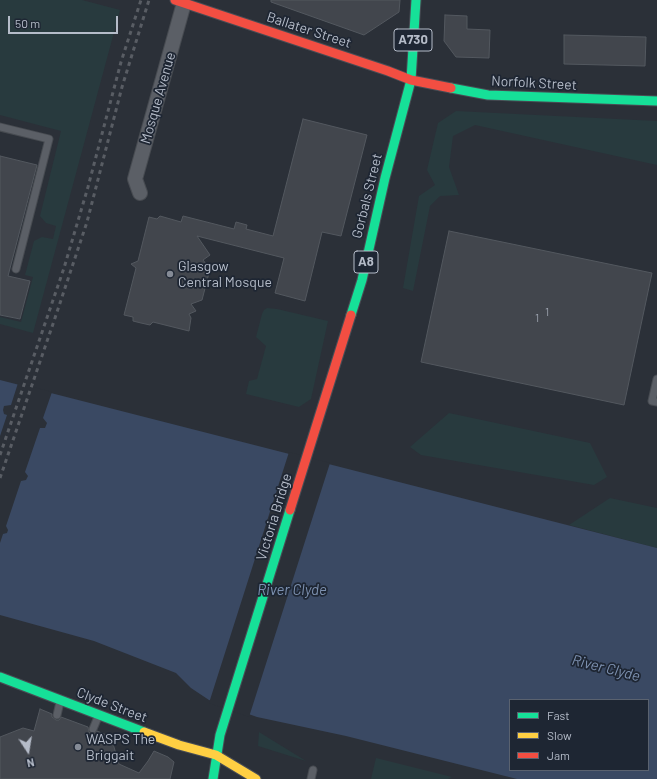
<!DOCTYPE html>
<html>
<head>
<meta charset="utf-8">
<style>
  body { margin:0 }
  #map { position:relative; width:657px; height:779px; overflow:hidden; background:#2b3038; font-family:Barlow,sans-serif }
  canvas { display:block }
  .legend { position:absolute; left:509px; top:699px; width:140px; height:72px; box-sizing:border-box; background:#1e2633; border:1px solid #5a626f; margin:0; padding:5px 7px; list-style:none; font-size:12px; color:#b5bcc9 }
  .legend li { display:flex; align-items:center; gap:8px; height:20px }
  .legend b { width:20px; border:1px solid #5a626f }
  .north { position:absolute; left:8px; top:731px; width:40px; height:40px; -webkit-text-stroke:3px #1e2633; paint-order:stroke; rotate:168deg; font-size:11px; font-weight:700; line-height:16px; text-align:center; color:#b5bcc9 }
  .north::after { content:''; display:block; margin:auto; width:14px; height:18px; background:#b5bcc9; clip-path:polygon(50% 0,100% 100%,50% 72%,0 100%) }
  .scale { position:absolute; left:8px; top:16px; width:110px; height:18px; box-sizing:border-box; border:2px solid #b5bcc9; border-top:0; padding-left:5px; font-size:12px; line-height:14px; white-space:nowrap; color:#b5bcc9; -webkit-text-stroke:3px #1e2633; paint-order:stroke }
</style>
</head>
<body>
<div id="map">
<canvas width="657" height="779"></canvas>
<ul class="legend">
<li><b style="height:5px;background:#16e098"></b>Fast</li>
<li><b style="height:5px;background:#ffcf43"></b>Slow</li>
<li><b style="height:5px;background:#f24e42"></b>Jam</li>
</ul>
<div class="north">N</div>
<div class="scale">50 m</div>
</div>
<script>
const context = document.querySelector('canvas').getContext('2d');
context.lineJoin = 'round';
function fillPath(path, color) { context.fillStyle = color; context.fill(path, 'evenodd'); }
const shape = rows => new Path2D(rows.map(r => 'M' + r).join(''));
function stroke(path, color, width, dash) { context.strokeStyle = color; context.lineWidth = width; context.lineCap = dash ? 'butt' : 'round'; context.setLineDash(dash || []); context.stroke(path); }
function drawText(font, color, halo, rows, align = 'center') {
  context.font = font + ' Barlow,sans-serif'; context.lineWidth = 3.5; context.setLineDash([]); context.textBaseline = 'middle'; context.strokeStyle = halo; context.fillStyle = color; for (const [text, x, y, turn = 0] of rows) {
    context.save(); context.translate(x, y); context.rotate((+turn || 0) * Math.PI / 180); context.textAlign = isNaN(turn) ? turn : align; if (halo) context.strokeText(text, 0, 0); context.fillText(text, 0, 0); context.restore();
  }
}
fillPath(shape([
  [0,0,82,0,120,10,33,333,0,324,0,317,21,322,33,277,25,275,34,241,42,237,53,239,56,226,46,223,40,216,61,131,0,115],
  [456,111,657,121,657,165,475,125,453,136,449,167,459,195,440,196,430,206,413,291,403,288,419,196,435,185,427,170,438,123],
  [267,308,277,309,328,321,311,399,299,407,246,394,249,381,257,379,266,346,256,337,262,314,264,310],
  [449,413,590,443,607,477,594,485,421,455,410,447],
  [610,498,657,508,657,548,569,525],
  [259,732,306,761,258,746],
  [376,758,452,777,448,779,371,779]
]), '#283a3e');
fillPath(shape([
  [0,380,657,548,657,779,517,779,346,736,257,717,209,700,191,688,176,673,94,641,0,615],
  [510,700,648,700,648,770,510,770]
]), '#3a4963');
fillPath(shape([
  [18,383,52,392,43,418,47,423,45,428,40,428,25,472,28,476,26,480,21,481,6,526,8,530,7,533,3,534,0,543,0,436,7,415,4,414,3,410,4,406,11,405],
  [289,452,330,463,249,717,209,703]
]), '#2b3038');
const building = shape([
  [271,0,400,0,399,12,364,35,271,2,271,0],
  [445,15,467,16,467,29,490,30,489,58,456,57,444,41,445,15],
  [564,35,646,37,645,66,564,64,564,35],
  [303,119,367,135,341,236,322,232,305,301,275,293,284,258,197,236,210,255,203,260,210,269,202,300,191,304,196,311,189,314,191,318,189,331,153,322,150,325,141,323,133,321,133,317,124,315,136,268,131,264,138,261,149,217,157,219,160,216,181,222,183,216,234,229,236,222,247,225,246,229,273,236,303,119],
  [0,156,37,165,8,276,30,281,20,319,0,315,0,156],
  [449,231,652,273,624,405,421,362,449,231],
  [40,709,52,714,52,717,56,720,59,720,61,717,88,727,89,732,91,734,94,734,97,731,111,737,119,764,139,773,148,761,154,751,168,757,174,762,170,779,0,779,0,737,23,728,34,731,40,709]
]);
fillPath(building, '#42464d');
stroke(building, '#53585f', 1);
const lane = shape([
  [0,127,49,139,16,269],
  [657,379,652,401,657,402],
  [57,715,60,702],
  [93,729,98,717],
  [311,779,313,770]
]);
const street = shape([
  [140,193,135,179,184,3]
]);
const fast = shape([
  [451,88,488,95,657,101],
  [351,315,362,280,385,178,411,80,416,0],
  [0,677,144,732],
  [213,779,220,735,290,510]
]);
const slow = shape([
  [144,732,179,745,216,755,256,779]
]);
const jam = shape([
  [175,0,388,71,411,80,451,88],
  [290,510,351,315]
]);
stroke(lane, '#474b51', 9);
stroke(street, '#474b51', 16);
stroke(fast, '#494d55', 11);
stroke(slow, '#494d55', 11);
stroke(jam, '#494d55', 11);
stroke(lane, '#5b5f66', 7);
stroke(street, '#5b5f66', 14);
stroke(fast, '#16e098', 9);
stroke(slow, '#ffcf43', 9);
stroke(jam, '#f24e42', 9);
stroke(shape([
  [0,455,64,268,88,187,121,62,141,0],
  [0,478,55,318,87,222,122,87,149,0]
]), '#595d64', 3, [4, 4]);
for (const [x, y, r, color] of [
  [170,274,4,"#858b96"],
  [78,747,4,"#858b96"]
]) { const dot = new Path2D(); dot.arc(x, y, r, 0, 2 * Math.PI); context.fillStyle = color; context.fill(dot); stroke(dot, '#1e2633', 1.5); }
drawText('12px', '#989eaa', null, [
  ["1",547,312],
  ["1",537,318]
]);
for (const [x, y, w] of [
  [413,40,38],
  [366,262,24]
]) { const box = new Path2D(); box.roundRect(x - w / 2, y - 11, w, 22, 3); context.fillStyle = '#1e2633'; context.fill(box); stroke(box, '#b5bcc9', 1); }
drawText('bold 13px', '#b5bcc9', null, [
  ["A730",413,40],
  ["A8",366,262]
]);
drawText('14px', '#b5bcc9', '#1e2633', [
  ["Ballater Street",309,30,18],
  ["Norfolk Street",534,83,3],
  ["Mosque Avenue",158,98,-74],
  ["Gorbals Street",367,196,-76],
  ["Victoria Bridge",274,517,-73],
  ["Clyde Street",112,705,21]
]);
drawText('14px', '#b5bcc9', '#1e2633', [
  ["Glasgow",178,266],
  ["Central Mosque",178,282],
  ["WASPS The",86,739],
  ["Briggait",86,755]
], 'left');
drawText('italic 15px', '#7d91b0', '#1e2633', [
  ["River Clyde",292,590],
  ["River Clyde",606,668,14]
]);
</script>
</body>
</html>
